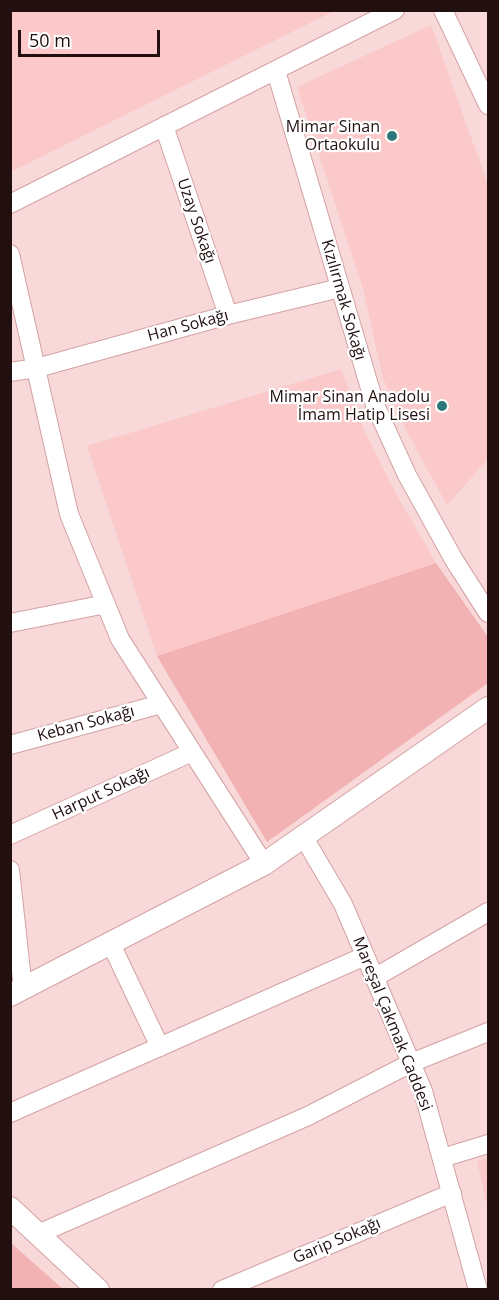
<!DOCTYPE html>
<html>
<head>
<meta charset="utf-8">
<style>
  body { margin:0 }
  #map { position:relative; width:499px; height:1300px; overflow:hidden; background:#f8d8d8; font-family:"Open Sans",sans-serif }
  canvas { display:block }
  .frame { position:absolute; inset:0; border:12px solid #221011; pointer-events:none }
  .scale { position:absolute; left:18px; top:30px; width:142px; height:27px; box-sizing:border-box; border:3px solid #221011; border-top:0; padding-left:8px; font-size:18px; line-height:21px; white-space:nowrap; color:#221011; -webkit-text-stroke:4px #fff; paint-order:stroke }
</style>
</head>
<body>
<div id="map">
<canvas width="499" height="1300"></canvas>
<div class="frame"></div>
<div class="scale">50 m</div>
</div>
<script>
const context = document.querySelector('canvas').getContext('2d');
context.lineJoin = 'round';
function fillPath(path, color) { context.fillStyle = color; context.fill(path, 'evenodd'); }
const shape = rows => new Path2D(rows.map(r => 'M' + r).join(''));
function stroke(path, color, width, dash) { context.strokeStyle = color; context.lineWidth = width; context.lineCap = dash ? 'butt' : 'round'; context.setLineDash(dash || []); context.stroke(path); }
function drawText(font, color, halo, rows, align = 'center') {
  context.font = font + ' "Open Sans",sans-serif'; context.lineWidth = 4.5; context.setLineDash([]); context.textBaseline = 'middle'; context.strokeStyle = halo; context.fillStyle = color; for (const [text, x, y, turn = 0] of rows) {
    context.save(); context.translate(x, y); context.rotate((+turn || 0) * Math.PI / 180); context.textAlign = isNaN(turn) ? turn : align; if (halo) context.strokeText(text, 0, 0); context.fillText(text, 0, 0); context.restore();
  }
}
fillPath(shape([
  [11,10,334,10,334,11,11,172],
  [431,25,488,185,488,459,447,505,408,434,383,378,363,289,297,87],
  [341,369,365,432,394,490,436,563,157,656,87,446],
  [488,1158,488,1210,477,1161]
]), '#fbc9ca');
fillPath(shape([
  [436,563,488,637,488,683,267,842,157,656],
  [10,1243,11,1243,63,1289,11,1289]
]), '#f2b1b2');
const minor = shape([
  [443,10,488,105],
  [276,71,375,405,407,475,454,560,488,613],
  [164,126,228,315],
  [10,204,395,10],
  [10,254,69,514,120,639,264,864],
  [10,372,37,368,228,315,340,288],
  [10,623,106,604],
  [10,745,161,704],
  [10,835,192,752],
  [303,836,343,904,423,1091,478,1290],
  [10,870,23,989],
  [111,944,160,1047],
  [374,978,488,912],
  [10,1113,365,956],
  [442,1158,488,1144],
  [38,1234,308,1116,411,1063,488,1032],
  [222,1290,452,1193]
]);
const tertiary = shape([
  [10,995,264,864,488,708],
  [10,1208,98,1290]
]);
stroke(minor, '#d4a2a3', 20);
stroke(tertiary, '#d4a2a3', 24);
stroke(minor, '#fff', 18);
stroke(tertiary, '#fff', 22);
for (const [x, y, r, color] of [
  [392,136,6,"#2d7779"],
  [442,406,6,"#2d7779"]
]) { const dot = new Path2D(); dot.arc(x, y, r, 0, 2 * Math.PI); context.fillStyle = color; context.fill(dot); stroke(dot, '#fff', 2); }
drawText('16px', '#221011', '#fff', [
  ["Mimar Sinan",380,127],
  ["Ortaokulu",380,145],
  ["Mimar Sinan Anadolu",430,397],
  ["İmam Hatip Lisesi",430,415]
], 'right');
drawText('16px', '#221011', '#fff', [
  ["Uzay Sokağı",196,221,71],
  ["Kızılırmak Sokağı",343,300,74],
  ["Han Sokağı",188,326,-15],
  ["Keban Sokağı",86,724,-15],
  ["Harput Sokağı",101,794,-25],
  ["Mareşal Çakmak Caddesi",392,1024,68],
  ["Garip Sokağı",337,1241,-23]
]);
</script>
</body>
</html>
